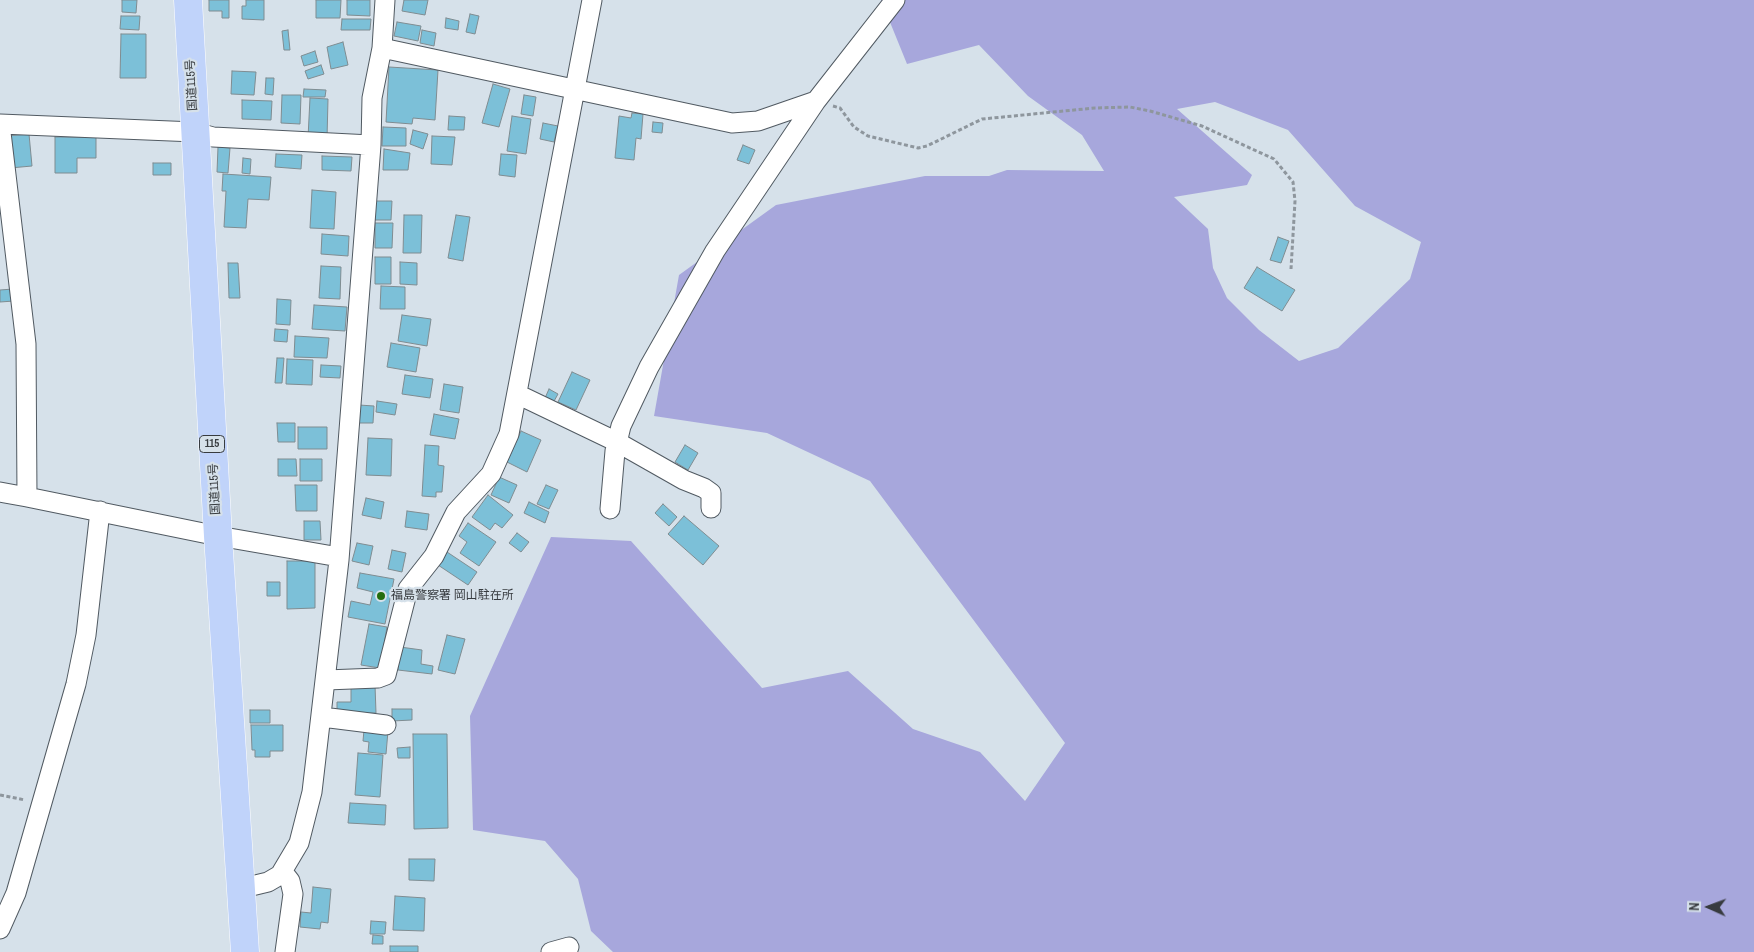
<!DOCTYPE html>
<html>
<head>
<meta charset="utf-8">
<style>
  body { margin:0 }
  #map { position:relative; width:1754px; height:952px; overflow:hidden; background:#d6e1ea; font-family:"Archivo Narrow",sans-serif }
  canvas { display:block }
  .north { position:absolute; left:1684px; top:882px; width:50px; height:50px; -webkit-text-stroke:4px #d6e1ea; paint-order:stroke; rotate:272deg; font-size:14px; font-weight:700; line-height:20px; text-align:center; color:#373b3f }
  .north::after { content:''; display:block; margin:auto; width:18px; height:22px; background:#373b3f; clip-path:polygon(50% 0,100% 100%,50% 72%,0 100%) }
</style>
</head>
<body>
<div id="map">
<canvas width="1754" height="952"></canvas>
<div class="north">N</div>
</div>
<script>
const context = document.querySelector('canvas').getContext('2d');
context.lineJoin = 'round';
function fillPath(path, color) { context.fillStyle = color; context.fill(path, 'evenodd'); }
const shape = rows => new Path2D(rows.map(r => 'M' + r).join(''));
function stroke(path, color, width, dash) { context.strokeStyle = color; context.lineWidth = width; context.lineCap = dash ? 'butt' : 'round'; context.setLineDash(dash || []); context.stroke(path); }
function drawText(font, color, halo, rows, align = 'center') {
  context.font = font + ' "Archivo Narrow","Noto Sans JP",sans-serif'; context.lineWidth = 4.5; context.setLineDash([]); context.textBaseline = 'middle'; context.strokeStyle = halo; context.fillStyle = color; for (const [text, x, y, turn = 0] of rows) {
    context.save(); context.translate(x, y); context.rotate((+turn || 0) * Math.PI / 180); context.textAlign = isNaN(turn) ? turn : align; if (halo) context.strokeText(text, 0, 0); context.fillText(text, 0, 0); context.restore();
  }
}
fillPath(shape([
  [881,0,1754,0,1754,952,613,952,591,931,578,879,545,841,473,830,470,716,551,537,631,541,762,688,848,671,913,729,980,752,1025,801,1065,743,870,481,767,433,654,416,679,275,776,205,925,176,989,176,1007,170,1104,171,1082,135,1028,96,979,45,907,64],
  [1215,102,1288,130,1355,206,1421,242,1410,279,1338,348,1299,361,1259,330,1227,298,1213,268,1208,229,1174,197,1247,185,1252,175,1177,109]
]), '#a7a7dc');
const building = shape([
  [122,0,137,0,136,13,122,12,122,0],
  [209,0,229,0,229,18,222,18,222,11,209,11,209,0],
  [246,0,264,0,264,20,242,19,242,6,246,6,246,0],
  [316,0,341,0,340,18,316,18,316,0],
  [347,0,370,0,370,16,347,15,347,0],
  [404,0,428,0,425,15,402,11,404,0],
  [470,14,479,16,475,34,466,32,470,14],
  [121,16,140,16,139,30,120,29,121,16],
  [446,18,459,21,458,30,445,28,446,18],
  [342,19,371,19,370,30,341,30,342,19],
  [397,22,421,26,418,41,394,36,397,22],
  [288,30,290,50,284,50,282,31,288,30],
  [422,30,436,33,434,46,420,43,422,30],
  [121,34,146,34,146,78,120,78,121,34],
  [343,42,348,65,331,69,327,47,343,42],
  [315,51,318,62,304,66,301,56,315,51],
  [321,65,324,74,308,79,305,71,321,65],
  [389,67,438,70,435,120,413,118,412,124,386,122,389,67],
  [232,71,256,72,254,95,231,94,232,71],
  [266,78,274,78,273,95,265,94,266,78],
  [493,84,510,89,499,127,482,123,493,84],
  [304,89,326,90,325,97,303,97,304,89],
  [282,95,301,95,300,124,281,123,282,95],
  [524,95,536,97,533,116,521,114,524,95],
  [310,98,328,99,327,139,308,138,310,98],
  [242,100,272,101,271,120,242,119,242,100],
  [632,113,643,114,641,139,636,138,634,160,615,158,619,116,631,118,632,113],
  [449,116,465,117,464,130,448,130,449,116],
  [512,116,531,119,526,154,507,151,512,116],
  [653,122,663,123,662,133,652,132,653,122],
  [543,123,558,126,554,142,540,139,543,123],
  [383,127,406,128,406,146,382,146,383,127],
  [413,130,428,134,423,149,410,144,413,130],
  [29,134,32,166,10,168,7,136,29,134],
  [432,136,455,137,452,165,431,164,432,136],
  [55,137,96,137,96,158,77,158,77,173,55,173,55,137],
  [743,145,755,150,749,164,737,160,743,145],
  [218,147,230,148,228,173,217,172,218,147],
  [384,149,410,153,408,170,383,170,384,149],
  [276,154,302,155,301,169,275,167,276,154],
  [501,154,517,155,515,177,499,175,501,154],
  [322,156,352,157,351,171,322,170,322,156],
  [243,158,251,159,250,174,242,173,243,158],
  [153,163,171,163,171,175,153,175,153,163],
  [223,174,271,177,269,200,248,199,246,228,224,227,226,191,222,191,223,174],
  [312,190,336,192,334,229,310,228,312,190],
  [375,201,392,201,391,220,375,220,375,201],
  [404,215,422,215,421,253,403,253,404,215],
  [456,215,470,217,463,261,448,258,456,215],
  [375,223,393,223,392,248,375,248,375,223],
  [322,234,349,236,348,256,321,254,322,234],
  [1278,237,1289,241,1281,263,1270,260,1278,237],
  [375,257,391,257,391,284,375,284,375,257],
  [400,262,417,263,417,285,400,284,400,262],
  [228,263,238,263,240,298,229,298,228,263],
  [321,266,341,267,340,299,319,298,321,266],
  [1257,267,1295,290,1282,311,1244,288,1257,267],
  [381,286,405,287,405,309,380,309,381,286],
  [13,289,14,301,0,302,0,290,13,289],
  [277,299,291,300,290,325,276,324,277,299],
  [314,305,347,307,345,331,312,329,314,305],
  [402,315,431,319,427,346,398,341,402,315],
  [275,329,288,330,287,342,274,341,275,329],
  [295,336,329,338,327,358,294,357,295,336],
  [391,343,420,348,416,372,387,367,391,343],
  [277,358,284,358,282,383,275,383,277,358],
  [287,359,313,360,312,385,286,384,287,359],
  [321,365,341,366,340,378,320,377,321,365],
  [572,372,590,380,576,410,558,402,572,372],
  [405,375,433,379,430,398,402,394,405,375],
  [444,384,463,387,459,413,440,410,444,384],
  [549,389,558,394,553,403,545,398,549,389],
  [377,401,397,404,395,415,376,412,377,401],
  [359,405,374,406,373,423,359,423,359,405],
  [434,414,459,419,455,439,430,435,434,414],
  [277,423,295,423,295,442,278,442,277,423],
  [298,427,327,427,327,449,298,449,298,427],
  [521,431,541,440,527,472,507,462,521,431],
  [368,438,392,439,391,476,366,475,368,438],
  [425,445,439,446,438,465,444,466,442,492,436,492,436,497,422,496,425,445],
  [685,445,698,453,688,470,675,462,685,445],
  [278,459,296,459,297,476,278,476,278,459],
  [300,459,322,459,322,481,300,481,300,459],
  [499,477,517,485,509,503,491,495,499,477],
  [295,485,317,485,317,511,296,511,295,485],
  [546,485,558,490,549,509,537,504,546,485],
  [488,495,513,515,502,528,495,523,490,530,472,517,488,495],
  [366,498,384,502,381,519,362,515,366,498],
  [529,502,549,512,545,523,524,513,529,502],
  [663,504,677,517,669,526,655,513,663,504],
  [407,511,429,514,427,530,405,527,407,511],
  [684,516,719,546,703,565,668,534,684,516],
  [304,521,320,521,321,540,304,540,304,521],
  [468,523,496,542,479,566,460,553,467,542,459,536,468,523],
  [517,533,529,542,521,552,509,543,517,533],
  [357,543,373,546,369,565,352,561,357,543],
  [392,550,406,553,402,572,388,569,392,550],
  [447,552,477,572,468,585,438,565,447,552],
  [287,561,315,561,315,608,287,609,287,561],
  [360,573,394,579,385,624,348,617,351,601,370,605,373,592,357,588,360,573],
  [267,582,280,582,280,596,267,596,267,582],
  [369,624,387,627,380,668,361,665,369,624],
  [447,635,465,639,455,674,438,670,447,635],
  [400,647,422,650,421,664,433,666,432,674,398,670,400,647],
  [351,685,375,685,376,713,337,714,337,702,351,702,351,685],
  [392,709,412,709,412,720,392,721,392,709],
  [250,710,270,710,270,723,250,723,250,710],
  [251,725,283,725,283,751,270,751,270,757,255,757,255,750,252,750,251,725],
  [364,730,388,731,386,754,368,752,369,742,363,741,364,730],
  [413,734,447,734,448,828,414,829,413,734],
  [410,747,410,758,398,758,397,748,410,747],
  [358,753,383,755,380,797,355,795,358,753],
  [350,803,386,805,385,825,348,823,350,803],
  [409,859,435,859,434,881,409,880,409,859],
  [313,887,331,889,328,923,321,922,320,929,300,927,301,912,311,913,313,887],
  [395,896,425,898,424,931,393,930,395,896],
  [371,921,386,922,385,934,370,934,371,921],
  [373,935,383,936,383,944,372,944,373,935],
  [390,946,418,946,418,952,390,952,390,946]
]);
fillPath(building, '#7cc0d8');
stroke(building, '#7f8c91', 1);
const minor = shape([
  [382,48,732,123,758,121,816,101,895,0],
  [0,124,26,344,27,497,218,536,339,557],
  [0,124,195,132,213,137,371,145],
  [517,394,617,442,684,480,704,488,711,493,711,508],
  [0,492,27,497],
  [610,509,615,451,621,426,649,367,715,251,816,101],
  [326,680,378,678,386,675,408,589,434,556,456,512,491,474,509,434,592,0],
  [322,717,386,725],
  [283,872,290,881,293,894,285,952],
  [239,889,268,882,280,875,299,843,312,792,339,560,371,145,372,98,382,48,385,0],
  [0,929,16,893,76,684,86,635,100,511],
  [551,952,569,947]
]);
const trunk = shape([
  [188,0,218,536,245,952]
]);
stroke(minor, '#515a62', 21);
stroke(trunk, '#fff', 29);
stroke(shape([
  [833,106,840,108,854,127,868,136,918,148,927,146,982,119,1095,108,1130,107,1150,111,1202,126,1274,159,1293,182,1295,201,1291,269],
  [0,795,25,800]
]), '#8e969d', 3, [4, 2.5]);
stroke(minor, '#fff', 19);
stroke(trunk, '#c0d3fa', 28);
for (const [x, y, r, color] of [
  [381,596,5,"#246d0e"]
]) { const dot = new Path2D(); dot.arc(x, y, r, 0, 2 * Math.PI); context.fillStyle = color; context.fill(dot); stroke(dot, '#d6e1ea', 2); }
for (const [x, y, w] of [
  [212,444,25]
]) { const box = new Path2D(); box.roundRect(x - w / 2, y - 8.5, w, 17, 4); context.fillStyle = '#d6e1ea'; context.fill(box); stroke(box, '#373b3f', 1); }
drawText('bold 11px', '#373b3f', null, [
  ["115",212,444]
]);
drawText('12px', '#373b3f', '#d6e1ea', [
  ["国道115号",192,85,-93],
  ["国道115号",215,489,-93]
]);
drawText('12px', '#373b3f', '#d6e1ea', [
  ["福島警察署 岡山駐在所",391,596]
], 'left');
</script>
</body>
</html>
